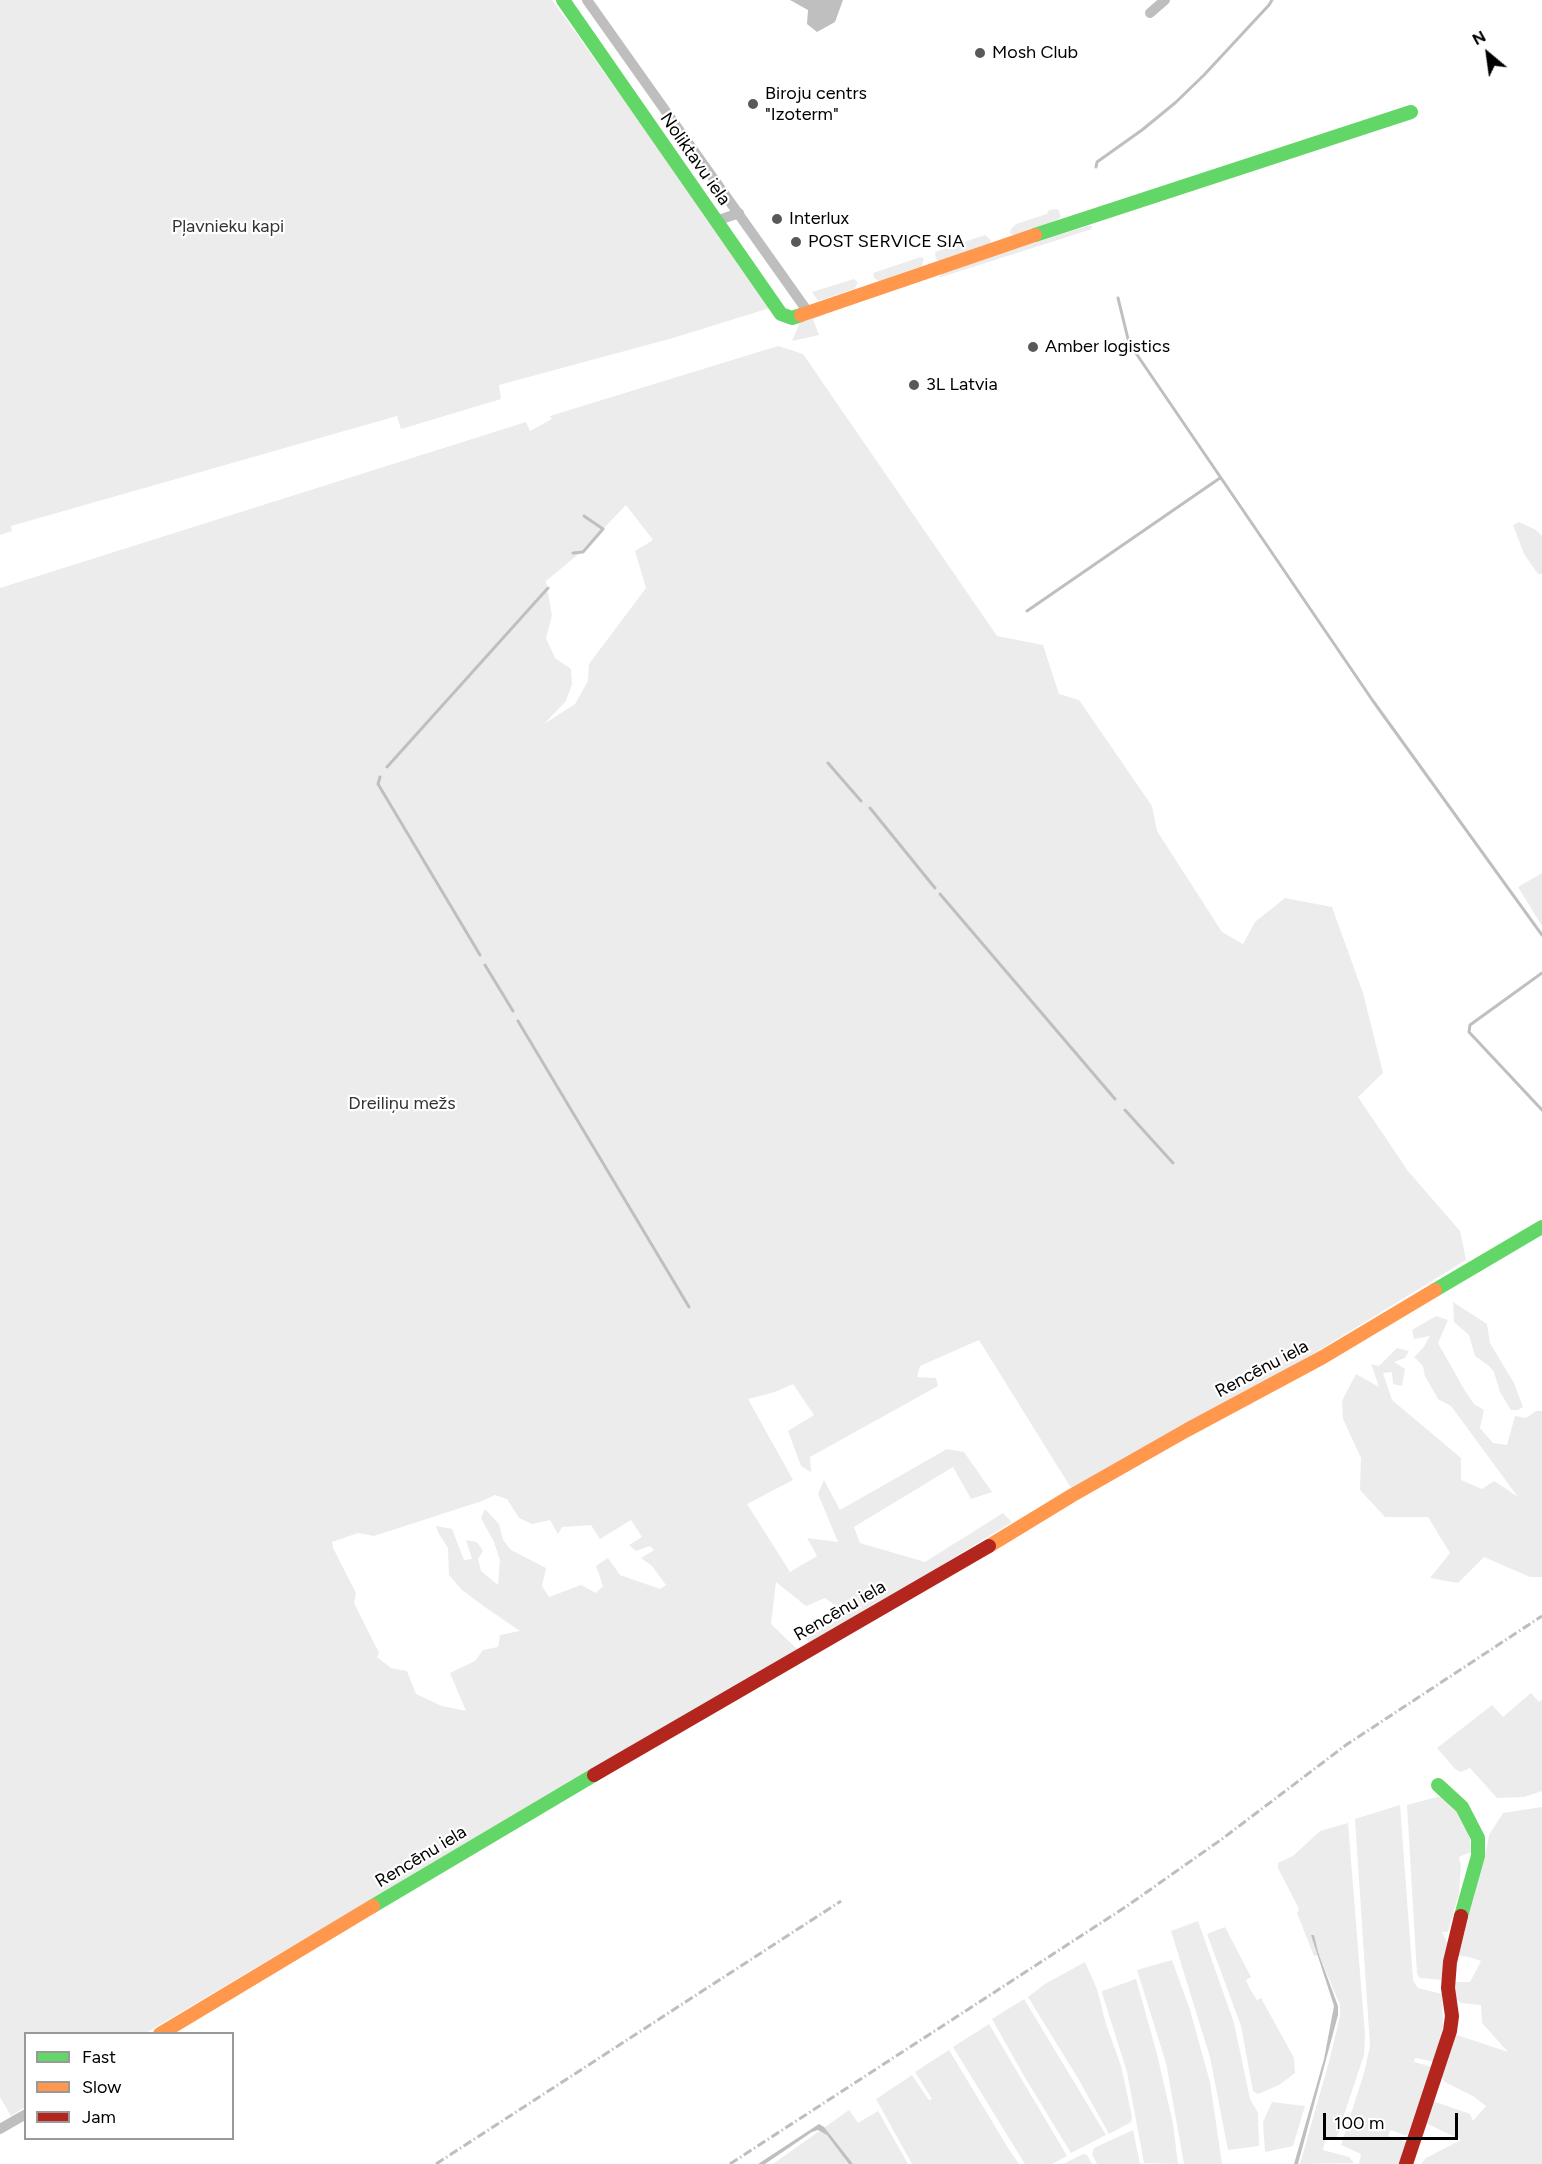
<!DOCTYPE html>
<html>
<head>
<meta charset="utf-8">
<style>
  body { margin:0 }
  #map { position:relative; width:1542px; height:2164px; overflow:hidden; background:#fff; font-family:Figtree,sans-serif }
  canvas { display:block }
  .legend { position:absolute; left:24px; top:2032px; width:210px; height:108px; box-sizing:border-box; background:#fff; border:2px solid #999; margin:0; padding:8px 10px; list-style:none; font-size:18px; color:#000 }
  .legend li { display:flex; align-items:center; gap:12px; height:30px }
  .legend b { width:30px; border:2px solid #999 }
  .north { position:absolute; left:1458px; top:24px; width:60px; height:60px; -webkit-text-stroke:4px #fff; paint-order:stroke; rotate:331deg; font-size:16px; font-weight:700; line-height:24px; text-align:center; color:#000 }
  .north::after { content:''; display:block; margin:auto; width:21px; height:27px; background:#000; clip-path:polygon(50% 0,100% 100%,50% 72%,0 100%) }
  .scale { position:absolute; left:1323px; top:2113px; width:135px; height:27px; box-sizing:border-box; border:3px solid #000; border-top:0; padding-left:8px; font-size:18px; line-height:21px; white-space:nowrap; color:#000; -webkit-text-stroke:4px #fff; paint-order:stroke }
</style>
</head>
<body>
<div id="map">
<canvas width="1542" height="2164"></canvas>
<ul class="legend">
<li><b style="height:8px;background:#63d668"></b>Fast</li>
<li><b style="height:8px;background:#ff974d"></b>Slow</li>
<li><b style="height:8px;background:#b3261e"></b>Jam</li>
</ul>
<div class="north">N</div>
<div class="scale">100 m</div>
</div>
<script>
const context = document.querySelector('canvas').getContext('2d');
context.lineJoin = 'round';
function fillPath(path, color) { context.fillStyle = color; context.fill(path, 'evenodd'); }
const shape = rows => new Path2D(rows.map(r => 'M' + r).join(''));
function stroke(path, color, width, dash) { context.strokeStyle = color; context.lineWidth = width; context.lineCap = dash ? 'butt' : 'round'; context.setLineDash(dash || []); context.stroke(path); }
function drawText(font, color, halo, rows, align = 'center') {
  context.font = font + ' Figtree,sans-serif'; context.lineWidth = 4.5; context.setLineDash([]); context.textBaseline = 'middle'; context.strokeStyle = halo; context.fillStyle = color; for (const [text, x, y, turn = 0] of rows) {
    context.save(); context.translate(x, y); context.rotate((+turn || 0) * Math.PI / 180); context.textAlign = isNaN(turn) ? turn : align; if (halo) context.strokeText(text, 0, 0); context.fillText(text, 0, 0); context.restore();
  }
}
fillPath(shape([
  [0,0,552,0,773,307,673,338,499,385,501,399,401,429,397,416,11,526,12,531,0,535],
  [1058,209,1061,217,1052,223,1014,236,1010,233,1011,229,1016,224,1047,214,1049,210],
  [1091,225,1092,229,938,278,944,271],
  [985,235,991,240,990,244,939,261,936,259,935,252],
  [921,257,924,259,922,266,879,281,874,278,873,273],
  [854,279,858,283,854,289,818,301,812,292],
  [823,312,824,315,813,319,819,335,792,341,800,322],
  [778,346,803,354,997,636,1043,645,1059,694,1079,700,1152,806,1157,831,1222,932,1243,944,1255,922,1285,898,1332,907,1363,993,1383,1073,1358,1097,1408,1171,1460,1231,1466,1260,1259,1387,1071,1488,979,1340,920,1366,917,1377,936,1378,938,1386,810,1457,811,1472,801,1466,788,1431,814,1415,793,1384,775,1392,748,1399,793,1480,747,1504,790,1572,817,1556,807,1538,838,1542,818,1494,824,1480,840,1510,947,1449,964,1452,992,1492,971,1499,953,1467,854,1527,860,1543,925,1562,1003,1513,1012,1522,811,1645,805,1638,836,1606,825,1598,806,1606,776,1582,771,1624,801,1653,275,1956,146,2033,26,2034,25,2107,11,2116,0,2097,0,588,526,422,530,431,552,419,550,416],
  [626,505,653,540,635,551,646,588,589,664,588,681,575,704,544,724,566,701,572,684,571,669,555,658,546,638,552,616,546,581,581,552],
  [495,1495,507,1499,519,1518,532,1524,550,1520,558,1534,562,1527,591,1525,600,1539,631,1520,642,1537,629,1545,636,1551,650,1546,654,1550,641,1558,652,1566,666,1585,660,1589,620,1575,608,1558,596,1566,603,1586,596,1593,581,1585,549,1597,542,1586,546,1568,511,1550,503,1540,499,1524,485,1509,481,1518,494,1542,500,1560,498,1585,481,1571,478,1559,483,1551,477,1542,466,1540,472,1559,464,1560,452,1529,436,1526,439,1534,448,1548,449,1575,462,1590,482,1605,520,1631,500,1635,498,1647,483,1650,475,1661,450,1673,466,1711,442,1706,416,1694,407,1671,391,1668,377,1657,379,1653,354,1603,356,1593,333,1548,332,1542,358,1533,374,1536,482,1501],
  [1519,522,1536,530,1542,536,1542,574,1538,574,1524,554,1513,525],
  [1542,873,1542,926,1518,887],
  [1453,1302,1487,1324,1490,1343,1514,1383,1523,1407,1518,1410,1511,1410,1500,1392,1494,1372,1489,1366,1475,1356,1469,1335,1454,1322],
  [1436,1316,1448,1320,1438,1343,1465,1391,1474,1404,1484,1410,1480,1428,1493,1443,1507,1445,1515,1416,1526,1418,1536,1411,1542,1411,1542,1577,1530,1577,1484,1557,1458,1583,1430,1578,1450,1553,1428,1517,1385,1517,1360,1490,1361,1458,1343,1419,1342,1401,1356,1374,1379,1387,1371,1364,1379,1366,1397,1348,1409,1351,1405,1358,1394,1362,1405,1369,1402,1386,1393,1384,1392,1372,1383,1373,1392,1400,1461,1458,1461,1480,1482,1489,1494,1481,1518,1497,1451,1406,1438,1399,1425,1376,1423,1366,1414,1357,1423,1348,1430,1336,1414,1339,1412,1330],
  [1531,1693,1539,1702,1542,1700,1542,1791,1524,1797,1497,1798,1470,1768,1461,1772,1455,1769,1437,1748,1492,1705,1503,1717],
  [1437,1797,1443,1797,1459,1811,1469,1831,1471,1852,1459,1857,1461,1866,1459,1893,1448,1932,1442,1932,1447,1942,1443,1980,1420,1978,1417,1974,1407,1805],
  [1400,1805,1413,1980,1418,1988,1442,1994,1443,2026,1435,2062,1415,2058,1414,2062,1432,2067,1407,2136,1390,2130,1388,2136,1407,2142,1400,2164,1359,2164,1361,2154,1341,2145,1364,2073,1370,2046,1355,1819],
  [1542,1807,1542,2164,1421,2164,1426,2158,1461,2140,1424,2122,1430,2100,1470,2114,1473,2121,1486,2106,1473,2096,1445,2082,1441,2077,1454,2034,1508,2052,1482,2023,1481,2005,1461,2003,1454,1997,1455,1982,1470,1982,1481,1961,1469,1957,1457,1955,1461,1938,1465,1932,1463,1928,1484,1861,1489,1835,1503,1813],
  [1348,1823,1365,2035,1364,2055,1336,2139,1326,2137,1323,2150,1349,2157,1354,2163,1300,2164,1330,2058,1340,2016,1340,2005,1319,1955,1314,1956,1297,1913,1299,1909,1278,1868,1278,1863,1293,1856,1320,1831],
  [1198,1921,1234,2023,1250,2099,1258,2113,1259,2146,1228,2150,1210,2057,1171,1931],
  [1225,1927,1251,1977,1246,1980,1251,1991,1257,2000,1261,1998,1294,2058,1295,2073,1279,2085,1258,2094,1253,2091,1241,2026,1207,1934],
  [1172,1960,1190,2010,1210,2082,1222,2164,1184,2164,1166,2063,1137,1970],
  [1085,1962,1097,1989,1106,2024,1121,2066,1132,2117,1131,2122,1109,2134,1079,2080,1028,1997,1045,1984],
  [1136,1979,1157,2054,1173,2124,1178,2164,1144,2163,1127,2072,1103,1996,1102,1991],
  [1024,1999,1106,2135,1071,2153,1024,2076,992,2019],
  [989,2024,1067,2156,1052,2164,1025,2164,953,2047],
  [949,2050,1008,2148,1019,2164,912,2164,876,2099,912,2075,929,2100,932,2099,915,2072],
  [1272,2102,1305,2106,1293,2146,1265,2152,1263,2122],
  [849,2110,858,2123,878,2111,908,2164,773,2164],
  [1133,2130,1140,2164,1097,2164,1092,2154,1094,2148],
  [1083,2154,1087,2155,1092,2164,1063,2164]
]), '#ececec');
fillPath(shape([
  [790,0,843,0,835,22,817,32,807,24,808,10],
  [1311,1935,1314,1935,1318,1952,1338,2006,1338,2015,1298,2164,1294,2164,1324,2059,1334,2006],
  [819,2124,824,2127,853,2164,849,2164,827,2135,818,2130,812,2132,765,2164,758,2164]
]), '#bfbfbf');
stroke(shape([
  [1096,167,1097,162,1142,130,1175,103,1204,75,1269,5,1272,0],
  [1118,298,1129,343,1373,701,1542,935],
  [573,553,583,552,603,529,584,516],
  [1027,611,1220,478],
  [828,763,861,801],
  [387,767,548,588],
  [380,777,378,784,480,955],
  [870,808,935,888],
  [940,894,1115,1099],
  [485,965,513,1011],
  [1542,973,1470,1025,1469,1032,1542,1110],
  [518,1021,689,1307],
  [1125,1110,1173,1163]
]), '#bfbfbf', 3);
stroke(shape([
  [587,0,808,312],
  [1150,13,1165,0],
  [716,221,739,213],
  [0,2129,26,2114]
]), '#bebebe', 10);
stroke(shape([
  [563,0,781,314,792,318,801,315],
  [1035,235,1411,112],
  [1435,1290,1542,1227],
  [1438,1785,1462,1807,1478,1838,1478,1856,1461,1916],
  [373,1906,594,1775]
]), '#63d668', 14);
stroke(shape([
  [801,315,1035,235],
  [989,1546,1071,1496,1187,1430,1323,1357,1435,1290],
  [160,2034,373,1906]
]), '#ff974d', 14);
stroke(shape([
  [594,1775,989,1546],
  [1406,2164,1450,2031,1452,2016,1448,1988,1450,1962,1461,1916]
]), '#b3261e', 14);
stroke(shape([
  [436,2164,841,1901],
  [730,2164,1127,1906,1222,1839,1346,1745,1542,1616]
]), '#bebebe', 3, [9, 3, 1.5, 3]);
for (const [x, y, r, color] of [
  [980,53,6,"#595959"],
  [753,104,6,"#595959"],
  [777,219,6,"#595959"],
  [796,242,6,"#595959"],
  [1033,347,6,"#595959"],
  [914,385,6,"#595959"]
]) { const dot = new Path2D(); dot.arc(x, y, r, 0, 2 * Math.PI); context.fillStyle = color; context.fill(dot); stroke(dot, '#fff', 2); }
drawText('18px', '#000', '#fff', [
  ["Mosh Club",992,53],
  ["Biroju centrs",765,94],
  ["\"Izoterm\"",765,115],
  ["Interlux",789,219],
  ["POST SERVICE SIA",808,242],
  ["Amber logistics",1045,347],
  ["3L Latvia",926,385]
], 'left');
drawText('18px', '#000', '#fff', [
  ["Noliktavu iela",695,159,55],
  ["Rencēnu iela",1262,1369,-28],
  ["Rencēnu iela",840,1611,-30],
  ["Rencēnu iela",421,1857,-31]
]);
drawText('18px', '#333', '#fff', [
  ["Pļavnieku kapi",228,227],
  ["Dreiliņu mežs",402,1104]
]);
</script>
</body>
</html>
